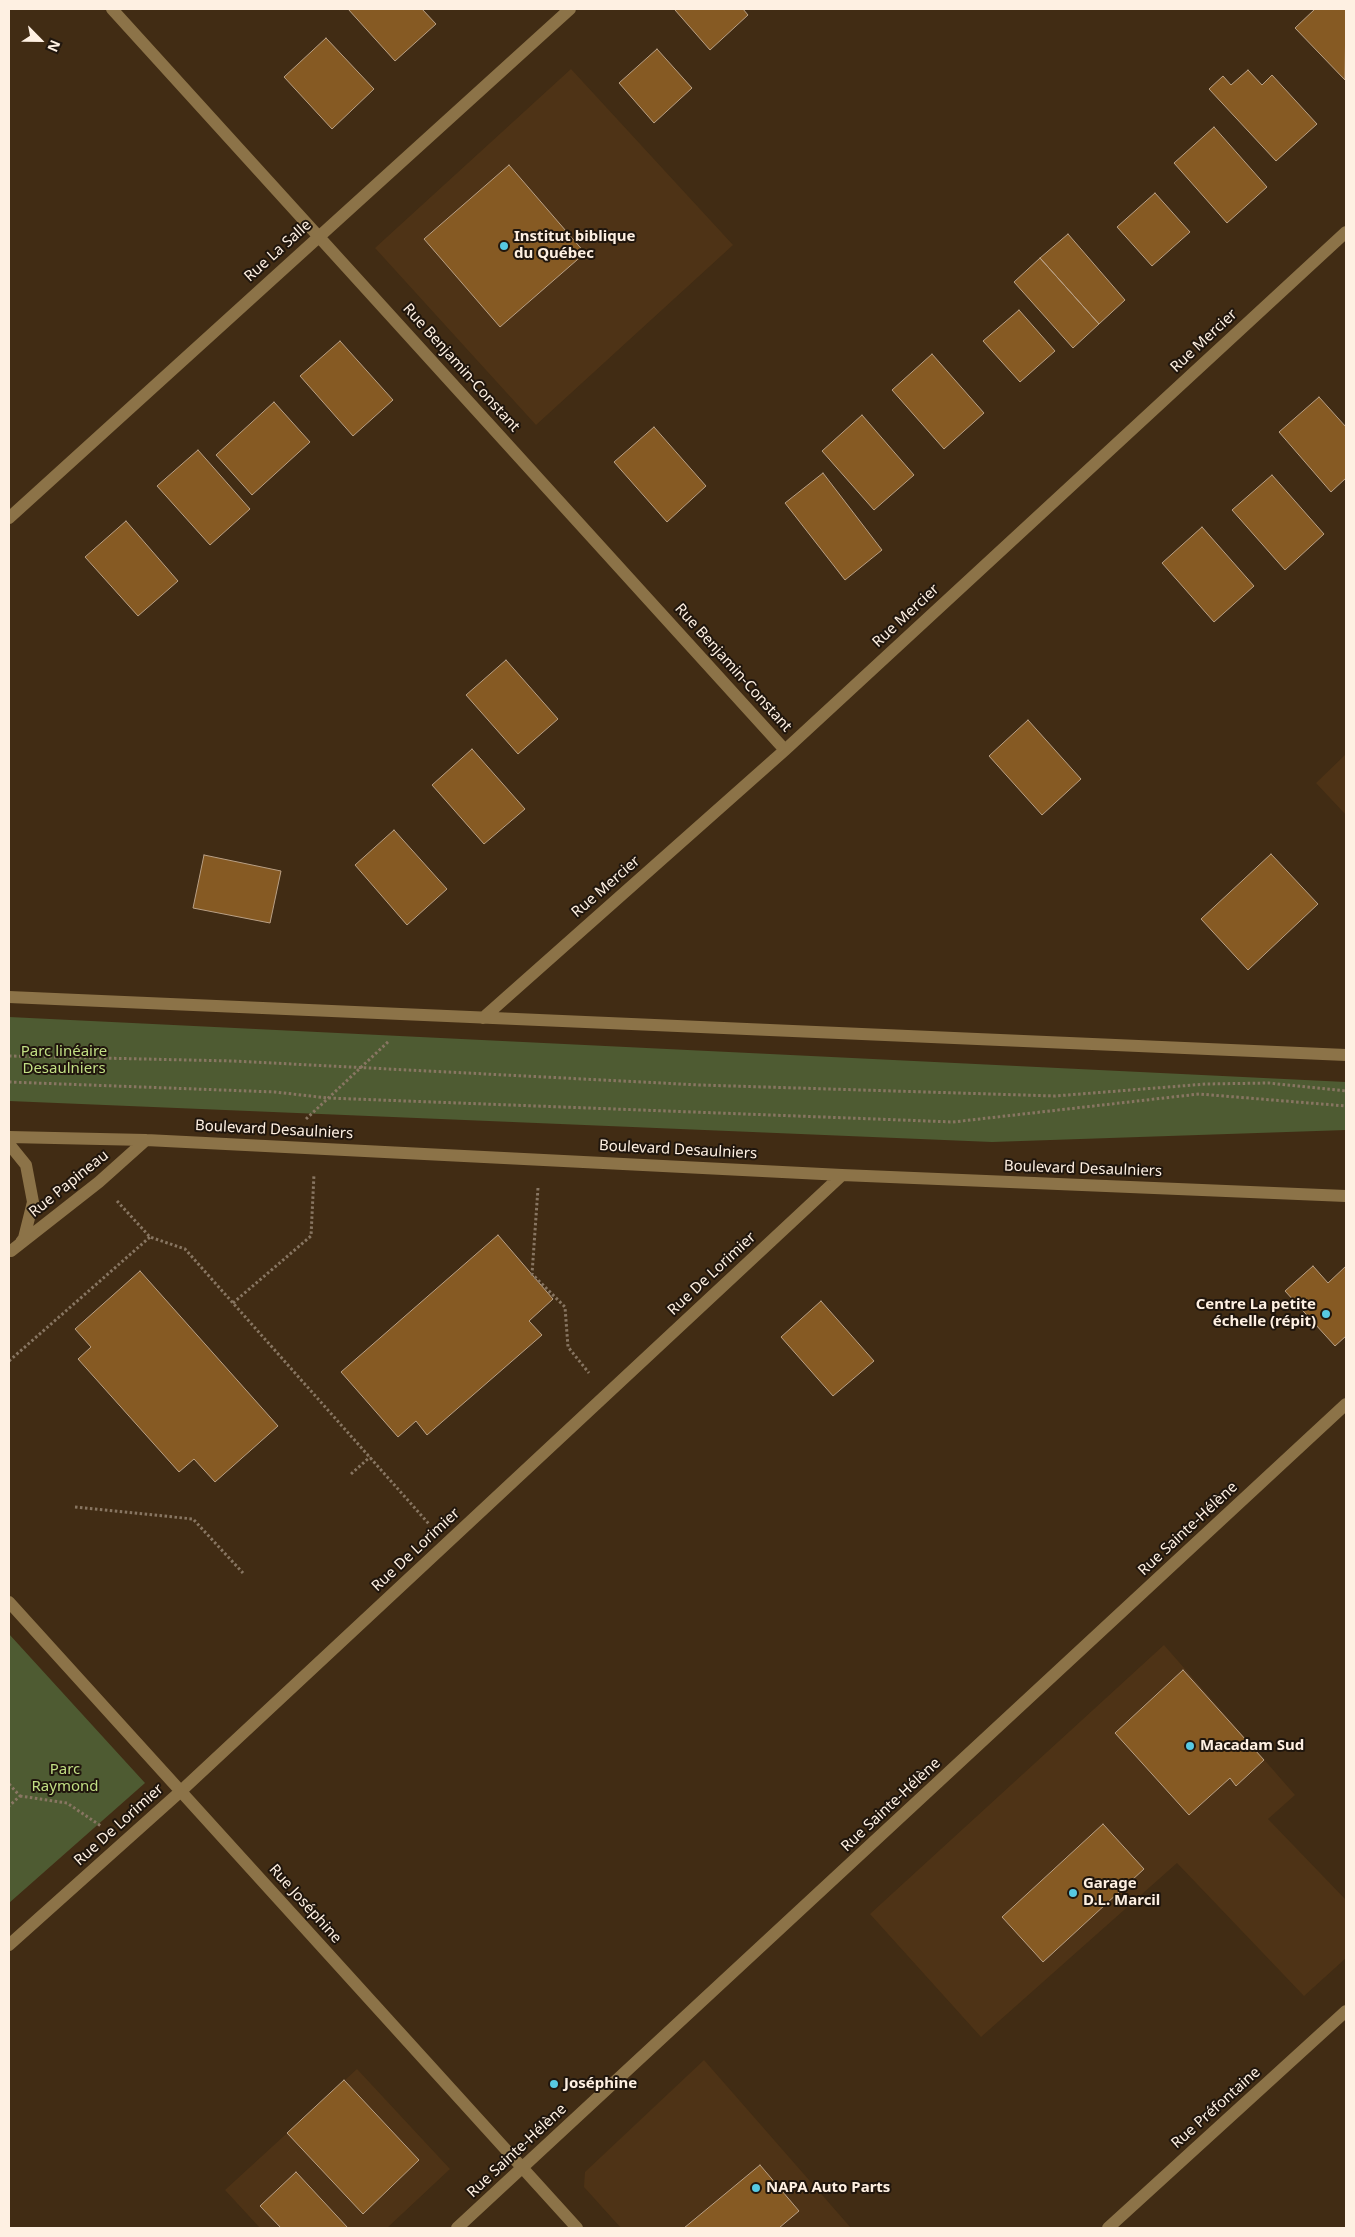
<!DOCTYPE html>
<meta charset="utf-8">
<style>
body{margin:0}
#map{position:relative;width:1355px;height:2237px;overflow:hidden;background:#412c14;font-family:"Noto Sans",sans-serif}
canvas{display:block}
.frame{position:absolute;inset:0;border:10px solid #fef0e2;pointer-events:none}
.north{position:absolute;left:15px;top:15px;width:50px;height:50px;-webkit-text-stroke:4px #20160d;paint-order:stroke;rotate:113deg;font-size:14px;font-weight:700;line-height:20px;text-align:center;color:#fef0e2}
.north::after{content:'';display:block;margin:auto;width:18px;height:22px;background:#fef0e2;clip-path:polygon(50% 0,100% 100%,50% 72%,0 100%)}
</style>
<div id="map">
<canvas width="1355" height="2237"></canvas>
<div class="frame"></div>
<div class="north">N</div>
</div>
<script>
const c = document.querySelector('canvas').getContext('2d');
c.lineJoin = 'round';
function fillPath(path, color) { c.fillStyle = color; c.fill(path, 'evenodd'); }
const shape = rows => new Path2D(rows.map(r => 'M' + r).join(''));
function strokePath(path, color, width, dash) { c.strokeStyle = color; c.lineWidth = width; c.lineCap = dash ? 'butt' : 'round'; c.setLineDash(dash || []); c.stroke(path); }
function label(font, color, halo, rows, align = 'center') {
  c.font = font + ' "Noto Sans",sans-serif'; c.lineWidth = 4; c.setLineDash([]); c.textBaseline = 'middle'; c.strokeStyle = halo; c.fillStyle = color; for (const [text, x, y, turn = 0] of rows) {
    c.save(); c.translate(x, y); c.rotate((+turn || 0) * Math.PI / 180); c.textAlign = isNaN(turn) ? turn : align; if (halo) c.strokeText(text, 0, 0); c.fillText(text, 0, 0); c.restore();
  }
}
fillPath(shape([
 [571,69,733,245,536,425,375,248],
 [1346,754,1346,815,1316,783],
 [1164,1645,1295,1795,1268,1819,1346,1900,1346,1958,1304,1996,1177,1863,981,2037,870,1914],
 [704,2060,851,2228,621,2228,584,2187,585,2172],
 [357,2069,450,2169,387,2228,260,2228,225,2190]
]), '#4e3316');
fillPath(shape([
 [9,1017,1346,1082,1346,1130,992,1142,9,1101],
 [9,1634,145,1783,9,1903]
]), '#4e5b32');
const building = shape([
 [348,9,422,9,436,24,395,61,348,9],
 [677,9,743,9,748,15,710,50,675,10,677,9],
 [1315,9,1346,9,1345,80,1295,28,1315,9],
 [326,38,374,89,332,129,284,77,326,38],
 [657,49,692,88,654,123,619,83,657,49],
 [1248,70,1262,85,1272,75,1317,124,1276,161,1209,89,1223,76,1231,85,1248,70],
 [1214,127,1267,187,1227,223,1174,163,1214,127],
 [509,165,585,253,500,327,424,239,509,165],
 [1155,193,1190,232,1152,266,1117,227,1155,193],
 [1068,234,1125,300,1099,324,1040,258,1068,234],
 [1040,258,1099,324,1073,348,1014,282,1040,258],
 [1019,310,1055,351,1020,382,983,341,1019,310],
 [340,341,393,400,353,436,300,376,340,341],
 [932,354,984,413,944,449,892,390,932,354],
 [1319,397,1346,427,1346,478,1331,492,1279,432,1319,397],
 [274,402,310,442,252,495,216,455,274,402],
 [862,415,914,475,874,510,822,451,862,415],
 [654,427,706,486,667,522,614,462,654,427],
 [198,450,250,509,210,545,157,486,198,450],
 [823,473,882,550,845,580,785,503,823,473],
 [1272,475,1324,534,1285,570,1232,510,1272,475],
 [126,521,178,581,138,616,85,557,126,521],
 [1202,527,1254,586,1214,622,1162,563,1202,527],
 [506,660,558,719,518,754,466,695,506,660],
 [1028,720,1081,779,1042,815,989,756,1028,720],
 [472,749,525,809,484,844,432,785,472,749],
 [394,830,447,889,407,925,355,865,394,830],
 [1271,854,1318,904,1248,970,1201,919,1271,854],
 [204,855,281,871,270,923,193,908,204,855],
 [498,1235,553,1299,529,1321,542,1335,427,1435,416,1421,398,1437,341,1372,498,1235],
 [1313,1266,1328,1283,1346,1266,1346,1336,1335,1346,1285,1291,1313,1266],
 [140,1271,278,1426,215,1482,194,1459,179,1472,78,1359,91,1347,75,1329,140,1271],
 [821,1301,874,1361,833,1396,781,1337,821,1301],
 [1183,1670,1264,1760,1236,1786,1230,1778,1189,1815,1115,1733,1183,1670],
 [1103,1824,1144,1869,1043,1962,1002,1917,1103,1824],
 [344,2080,419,2160,363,2214,287,2133,344,2080],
 [760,2165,799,2211,779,2228,684,2228,760,2165],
 [296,2172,348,2228,281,2228,260,2206,296,2172]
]);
fillPath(building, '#865a23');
strokePath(building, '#b9a085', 1);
strokePath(shape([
 [9,1056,233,1061,700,1085,1055,1096,1206,1084,1269,1083,1346,1091],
 [9,1082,275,1092,328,1098,953,1122,1199,1094,1346,1106],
 [306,1119,389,1041],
 [538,1188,532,1274,565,1307,568,1347,589,1373],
 [117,1201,150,1237,185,1249,429,1524],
 [233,1303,311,1236,314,1174],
 [9,1361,150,1237],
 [351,1474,370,1457],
 [75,1507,193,1519,243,1573],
 [9,1784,20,1796,9,1806],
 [20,1796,67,1803,101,1826]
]), '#887662', 3, [2.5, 2.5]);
strokePath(shape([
 [112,9,785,750],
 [9,518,570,9],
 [9,997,1346,1055],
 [483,1018,785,750,1346,232],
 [9,1137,146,1140,842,1175,1346,1196],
 [9,1144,26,1165,33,1202,24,1238,21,1242],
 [11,1251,99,1182,146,1140],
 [9,1602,577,2228],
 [9,1945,181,1791,842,1175],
 [457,2228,1346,1404],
 [1108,2228,1346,2011]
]), '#8c7348', 12);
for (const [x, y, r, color] of [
 [504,246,5,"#57c9e2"],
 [1326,1314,5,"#57c9e2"],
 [1190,1746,5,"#57c9e2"],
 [1073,1893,5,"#57c9e2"],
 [554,2084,5,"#57c9e2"],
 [756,2188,5,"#57c9e2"]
]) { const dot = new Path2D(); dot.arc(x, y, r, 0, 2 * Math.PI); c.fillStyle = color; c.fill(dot); strokePath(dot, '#20160d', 2); }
label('bold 15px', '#fef0e2', '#20160d', [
 ["Institut biblique",514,237],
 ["du Québec",514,254],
 ["Centre La petite",1316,1305,"right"],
 ["échelle (répit)",1316,1322,"right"],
 ["Macadam Sud",1200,1746],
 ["Garage",1083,1884],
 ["D.L. Marcil",1083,1901],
 ["Joséphine",564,2084],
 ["NAPA Auto Parts",766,2188]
], 'left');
label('15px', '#fef0e2', '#20160d', [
 ["Rue La Salle",278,251,-42],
 ["Rue Mercier",1204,341,-43],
 ["Rue Benjamin-Constant",461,368,48],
 ["Rue Mercier",906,616,-43],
 ["Rue Benjamin-Constant",733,668,48],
 ["Rue Mercier",606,887,-41],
 ["Boulevard Desaulniers",274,1130,3],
 ["Boulevard Desaulniers",678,1150,3],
 ["Boulevard Desaulniers",1083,1169,2],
 ["Rue Papineau",69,1184,-39],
 ["Rue De Lorimier",712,1274,-43],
 ["Rue Sainte-Hélène",1188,1529,-43],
 ["Rue De Lorimier",416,1550,-43],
 ["Rue Sainte-Hélène",891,1805,-43],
 ["Rue De Lorimier",119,1825,-42],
 ["Rue Joséphine",305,1904,48],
 ["Rue Préfontaine",1216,2108,-42],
 ["Rue Sainte-Hélène",517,2151,-43]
]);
label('15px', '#c2df84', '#20160d', [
 ["Parc linéaire",64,1052],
 ["Desaulniers",64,1069],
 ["Parc",65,1770],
 ["Raymond",65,1787]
]);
</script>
